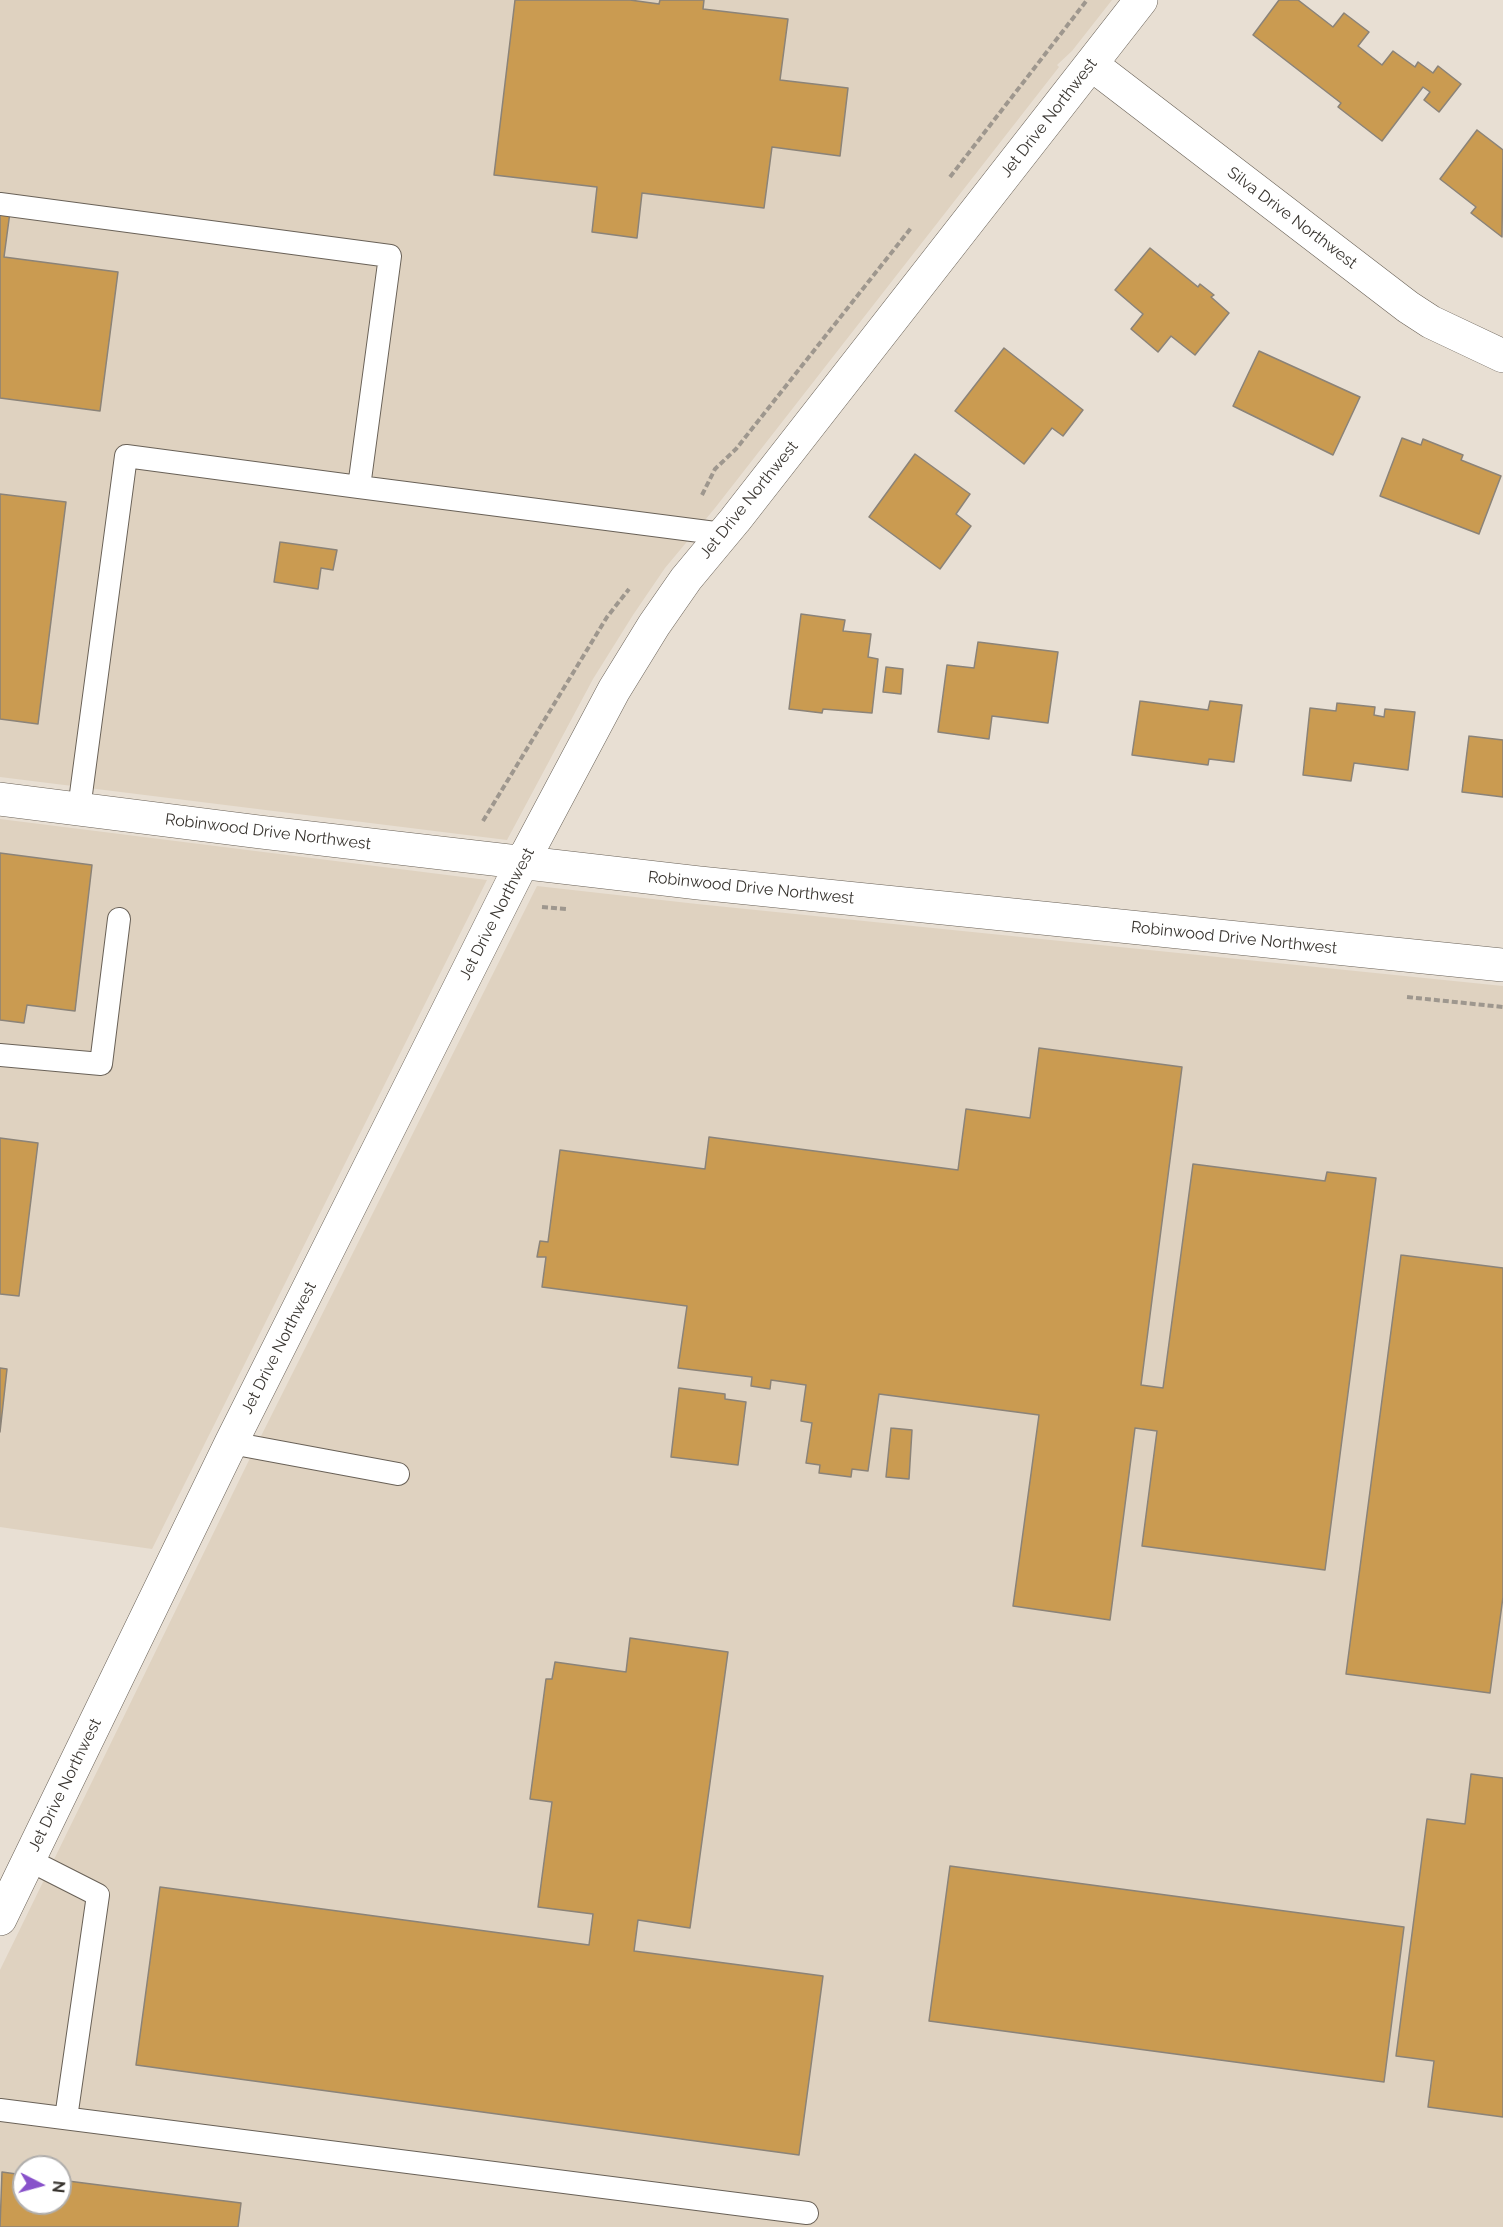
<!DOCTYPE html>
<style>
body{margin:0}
#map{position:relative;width:1503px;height:2227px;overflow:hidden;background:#e8dfd3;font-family:Raleway,sans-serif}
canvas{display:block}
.north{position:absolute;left:12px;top:2155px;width:60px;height:60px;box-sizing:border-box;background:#fff;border:2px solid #b0aeac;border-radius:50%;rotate:96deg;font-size:16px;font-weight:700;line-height:24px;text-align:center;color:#393530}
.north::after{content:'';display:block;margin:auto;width:21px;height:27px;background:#8852ca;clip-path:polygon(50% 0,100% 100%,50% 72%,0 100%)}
</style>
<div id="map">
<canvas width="1503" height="2227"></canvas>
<div class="north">N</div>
</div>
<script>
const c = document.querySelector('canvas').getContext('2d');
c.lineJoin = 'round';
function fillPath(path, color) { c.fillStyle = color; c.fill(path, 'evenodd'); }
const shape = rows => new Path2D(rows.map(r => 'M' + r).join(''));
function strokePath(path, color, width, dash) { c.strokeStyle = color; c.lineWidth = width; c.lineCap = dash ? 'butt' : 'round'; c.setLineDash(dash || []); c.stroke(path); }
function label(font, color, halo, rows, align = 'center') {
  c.font = font + ' Raleway,sans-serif'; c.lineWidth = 4.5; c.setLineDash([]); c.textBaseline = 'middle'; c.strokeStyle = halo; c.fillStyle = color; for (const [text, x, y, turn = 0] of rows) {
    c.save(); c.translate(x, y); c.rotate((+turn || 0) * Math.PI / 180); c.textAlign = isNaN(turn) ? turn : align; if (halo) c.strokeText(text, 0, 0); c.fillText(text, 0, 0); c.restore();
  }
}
fillPath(shape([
 [0,0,1112,0,1072,51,1057,65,1059,67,715,508,665,568,633,615,593,679,507,840,0,777],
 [0,819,487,880,152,1549,0,1527],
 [537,886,697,904,1503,986,1503,2227,0,2227,0,1970,253,1452],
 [24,2167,60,2167,60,2203,24,2203]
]), '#dfd2c0');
const building = shape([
 [515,0,630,0,659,4,660,0,704,0,703,9,788,19,780,80,848,88,840,156,772,147,764,208,642,193,637,238,592,232,597,187,494,175,515,0],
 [1279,0,1298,0,1333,27,1344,13,1369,32,1358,46,1382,65,1393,51,1415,67,1418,62,1433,73,1438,66,1461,84,1439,112,1424,100,1430,92,1423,87,1382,141,1338,107,1341,103,1253,35,1279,0],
 [1477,130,1503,150,1502,237,1471,213,1476,207,1440,179,1477,130],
 [0,211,10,212,4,257,118,272,100,411,0,398,0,211],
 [1150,248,1198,287,1200,284,1214,295,1211,297,1229,313,1195,355,1171,336,1158,352,1131,329,1143,314,1115,290,1150,248],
 [1004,348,1083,410,1063,436,1052,428,1024,464,955,411,1004,348],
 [1259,351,1360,397,1333,455,1233,406,1259,351],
 [1402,438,1421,445,1423,439,1463,455,1461,460,1501,476,1479,534,1380,496,1402,438],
 [915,454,970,494,956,514,971,526,940,569,869,517,915,454],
 [0,494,66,502,38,724,0,719,0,494],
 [280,542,337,550,333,570,321,568,318,589,274,582,280,542],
 [801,614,845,620,843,631,871,634,868,657,878,659,872,713,823,709,822,713,789,709,801,614],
 [978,642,1058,652,1048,723,992,716,989,739,938,732,947,665,974,668,978,642],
 [886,667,903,669,901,694,883,692,886,667],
 [1140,701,1208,710,1210,701,1242,705,1234,762,1209,759,1208,765,1132,755,1140,701],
 [1337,703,1375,707,1374,715,1384,717,1385,709,1415,712,1408,770,1354,763,1351,781,1303,775,1310,708,1336,711,1337,703],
 [1469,736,1503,740,1503,797,1462,792,1469,736],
 [0,853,92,865,75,1011,27,1005,24,1023,0,1020,0,853],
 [1039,1048,1182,1067,1141,1385,1163,1388,1193,1164,1325,1181,1327,1172,1376,1178,1325,1570,1142,1546,1157,1431,1135,1428,1110,1620,1013,1606,1039,1415,879,1394,868,1471,852,1469,851,1477,819,1473,820,1465,806,1463,812,1423,801,1421,806,1385,771,1380,770,1389,751,1386,752,1377,678,1368,687,1306,542,1287,546,1257,537,1257,540,1241,548,1242,560,1150,705,1169,709,1137,958,1170,966,1109,1030,1118,1039,1048],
 [0,1138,38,1143,19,1296,0,1294,0,1138],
 [1401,1255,1503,1268,1503,1597,1490,1693,1346,1674,1401,1255],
 [0,1368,7,1369,0,1432,0,1368],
 [679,1388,725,1394,725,1399,746,1402,738,1465,671,1457,679,1388],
 [891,1428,912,1430,909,1479,886,1477,891,1428],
 [630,1638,728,1652,690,1928,638,1920,634,1951,823,1976,799,2155,136,2065,160,1887,589,1945,593,1914,538,1907,552,1802,530,1799,546,1679,552,1679,555,1662,626,1672,630,1638],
 [1471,1774,1503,1778,1503,2117,1428,2107,1434,2061,1396,2056,1427,1819,1465,1824,1471,1774],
 [950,1866,1404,1927,1384,2082,929,2021,950,1866],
 [2,2172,24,2175,24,2203,60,2203,60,2180,241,2203,238,2227,0,2227,2,2172]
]);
fillPath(building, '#ca9b51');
strokePath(building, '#8b8378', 1.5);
const lane = shape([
 [0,204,390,256,359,487,126,456,79,809],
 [359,487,723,534],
 [0,1055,101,1064,119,919],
 [231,1443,398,1474],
 [29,1860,98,1895,66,2118],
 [0,2110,807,2213]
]);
const street = shape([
 [1091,64,1408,307,1431,322,1503,356],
 [0,799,260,832,699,883,1503,965],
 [0,1919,231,1443,522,863,614,690,654,625,686,579,735,520,1141,0]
]);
strokePath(lane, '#696157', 24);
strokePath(street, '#696157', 34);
strokePath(shape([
 [950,177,1087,0],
 [702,495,715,469,736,449,911,228],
 [483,821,607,617,629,589],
 [542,907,567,909],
 [1407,997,1503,1007]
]), '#9e978e', 4, [6, 3]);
strokePath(lane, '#fff', 22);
strokePath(street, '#fff', 33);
label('16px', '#393530', '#fff', [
 ["Jet Drive Northwest",1049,118,-52],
 ["Silva Drive Northwest",1292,218,37],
 ["Jet Drive Northwest",749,500,-51],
 ["Robinwood Drive Northwest",268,832,7],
 ["Robinwood Drive Northwest",751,888,6],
 ["Jet Drive Northwest",497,914,-63],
 ["Robinwood Drive Northwest",1234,938,6],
 ["Jet Drive Northwest",279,1348,-63],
 ["Jet Drive Northwest",65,1785,-64]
]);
</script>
